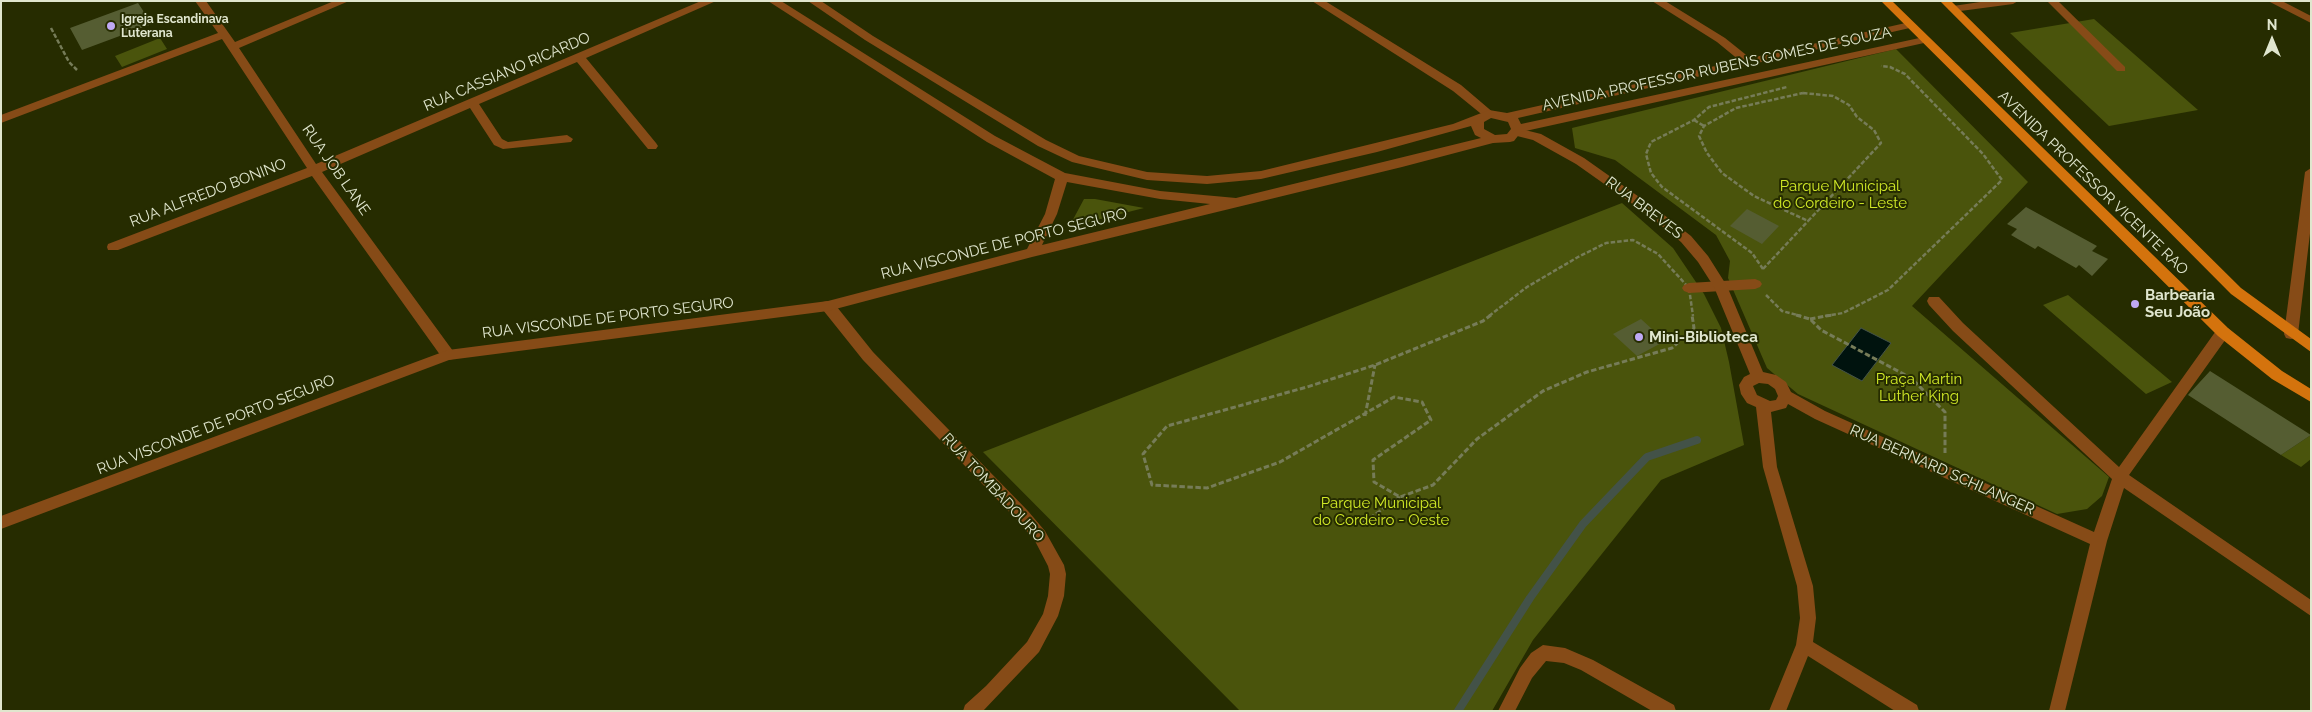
<!DOCTYPE html>
<meta charset="utf-8">
<style>
body{margin:0}
#map{position:relative;width:2312px;height:712px;overflow:hidden;background:#262c00;font-family:Raleway,sans-serif}
canvas{display:block}
.frame{position:absolute;inset:0;border:2px solid #e0e6ce;pointer-events:none}
.north{position:absolute;left:2247px;top:15px;width:50px;height:50px;-webkit-text-stroke:4px #262c00;paint-order:stroke;rotate:0deg;font-size:14px;font-weight:700;line-height:20px;text-align:center;color:#e0e6ce}
.north::after{content:'';display:block;margin:auto;width:18px;height:22px;background:#e0e6ce;clip-path:polygon(50% 0,100% 100%,50% 72%,0 100%)}
</style>
<div id="map">
<canvas width="2312" height="712"></canvas>
<div class="frame"></div>
<div class="north">N</div>
</div>
<script>
const c = document.querySelector('canvas').getContext('2d');
c.lineJoin = 'round';
function fillPath(path, color) { c.fillStyle = color; c.fill(path, 'evenodd'); }
const shape = rows => new Path2D(rows.map(r => 'M' + r).join(''));
function strokePath(path, color, width, dash) { c.strokeStyle = color; c.lineWidth = width; c.lineCap = dash ? 'butt' : 'round'; c.setLineDash(dash || []); c.stroke(path); }
function label(font, color, halo, rows, align = 'center') {
  c.font = font + ' Raleway,sans-serif'; c.lineWidth = 4; c.setLineDash([]); c.textBaseline = 'middle'; c.strokeStyle = halo; c.fillStyle = color; for (const [text, x, y, turn = 0] of rows) {
    c.save(); c.translate(x, y); c.rotate((+turn || 0) * Math.PI / 180); c.textAlign = isNaN(turn) ? turn : align; if (halo) c.strokeText(text, 0, 0); c.fillText(text, 0, 0); c.restore();
  }
}
fillPath(shape([
 [2094,19,2198,110,2109,126,2010,33],
 [160,38,167,49,122,67,115,56],
 [1896,49,2028,182,1912,306,2109,477,2102,496,2087,509,2057,514,1798,394,1767,368,1728,278,1730,261,1716,235,1615,160,1575,148,1572,128],
 [1084,199,1095,199,1144,208,1069,227],
 [1622,203,1673,248,1704,294,1721,328,1729,362,1744,445,1661,480,1533,640,1492,711,1240,711,983,452],
 [2068,295,2172,382,2146,394,2043,305],
 [2311,435,2311,459,2301,467,2281,455]
]), '#4a540c');
const water = shape([
 [1861,328,1891,343,1862,381,1832,365,1861,328]
]);
fillPath(water, '#00130e');
strokePath(water, '#435248', 1);
strokePath(shape([
 [1458,711,1530,598,1583,524,1647,457,1697,440]
]), '#435248', 8);
fillPath(shape([
 [138,3,152,24,82,50,70,28],
 [2026,207,2097,246,2092,251,2108,259,2092,276,2079,265,2076,268,2038,246,2035,249,2011,235,2017,229,2007,224],
 [1747,209,1779,226,1762,244,1730,226],
 [1641,319,1665,341,1637,356,1613,334],
 [2210,371,2311,435,2281,455,2188,395]
]), '#555d32');
strokePath(shape([
 [51,28,69,62,77,70],
 [1803,93,1833,96,1849,105,1857,117,1874,130,1881,143,1808,221,1754,196,1722,173,1707,153,1699,136,1704,126,1736,108,1803,93],
 [1694,120,1704,126],
 [1763,269,1752,253,1662,187,1651,173,1646,154,1651,142,1694,120,1709,107,1787,87],
 [1763,269,1808,221],
 [1766,295,1782,311,1801,316],
 [1489,316,1527,287,1578,257,1606,243,1633,240,1658,254,1689,288,1693,316],
 [1825,316,1843,313,1888,290,2002,180,1983,154,1905,74,1890,67,1881,66]
]), '#767c58', 2.5, [4.5, 2]);
strokePath(shape([
 [1491,315,1483,321,1375,365,1307,387,1167,426,1143,454,1152,485,1207,488,1280,462,1394,397,1422,402,1431,420,1373,460,1374,482,1400,497,1433,485,1477,439,1543,391,1587,372,1672,348,1694,328,1692,315],
 [1796,315,1810,319,1821,330,1911,378,1945,412,1945,453],
 [1810,319,1832,315],
 [1365,416,1375,365],
 [1363,523,1400,497]
]), '#767c58', 3, [5.5, 2.5]);
fillPath(shape([
 [2047,1,2058,1,2125,67,2125,71,2117,71,2047,1]
]), '#864b17');
fillPath(shape([
 [1755,279,1760,281,1762,284,1760,287,1755,289,1689,293,1684,291,1682,288,1684,285,1689,283,1755,279]
]), '#864b17');
fillPath(shape([
 [195,1,206,1,235,42,334,1,349,1,239,48,316,164,701,1,716,1,586,58,656,143,658,146,656,149,648,149,577,62,479,104,502,139,508,142,567,135,573,139,571,142,503,149,494,145,470,108,322,172,453,351,455,355,453,359,448,360,443,359,312,176,118,250,108,250,107,247,108,244,307,168,222,39,1,123,1,115,218,33,195,1],
 [1312,1,1325,1,1461,85,1495,114,1489,118,1485,117,1453,91,1312,1],
 [1652,1,1665,1,1725,38,1755,62,1749,66,1745,65,1717,42,1652,1],
 [1987,1,2018,1,2013,4,1953,12,1948,9,1953,6,1987,1],
 [2268,1,2282,1,2311,16,2311,23,2268,1],
 [1517,128,1541,134,1584,158,1659,211,1691,236,1708,256,1727,286,1763,372,1776,375,1786,382,1791,392,1825,411,2094,532,2112,479,1953,331,1929,305,1927,301,1929,297,1939,297,1963,323,2119,467,2218,328,2228,328,2230,332,2228,336,2129,475,2311,600,2311,616,2124,488,2107,541,2065,711,2049,711,2090,544,1815,419,1788,404,1786,408,1771,412,1777,467,1813,586,1816,618,1813,642,1917,705,1919,711,1895,711,1808,656,1786,711,1769,711,1796,645,1800,618,1797,586,1763,467,1756,407,1747,403,1741,394,1739,385,1744,377,1750,374,1714,287,1698,262,1681,242,1651,217,1576,164,1533,140,1513,135,1511,132,1513,129,1517,128],
 [1759,383,1768,384,1775,389,1778,396,1776,400,1770,401,1757,395,1753,386,1759,383],
 [2311,168,2311,225,2298,334,2296,338,2291,339,2286,338,2284,334,2305,172,2311,168],
 [828,301,833,302,873,352,1028,511,1045,531,1064,565,1066,574,1064,596,1058,616,1039,652,983,711,963,711,965,705,986,686,1027,642,1043,614,1048,596,1050,574,1048,566,1035,541,1018,521,863,360,823,310,821,306,823,302,828,301],
 [1543,645,1565,648,1593,660,1674,705,1676,711,1652,711,1581,670,1564,663,1546,661,1532,678,1515,711,1498,711,1520,668,1531,653,1543,645]
]), '#864b17');
fillPath(shape([
 [768,1,781,1,995,136,1065,173,1160,191,1236,198,1481,138,1475,135,1471,126,1377,152,1261,179,1207,184,1147,180,1072,162,1038,146,865,40,808,1,821,1,873,36,1046,140,1079,156,1147,172,1207,176,1261,171,1453,124,1489,110,1507,113,1910,22,1915,25,1914,27,1518,118,1521,124,1924,37,1930,40,1924,43,1521,132,1514,141,1510,142,1493,143,1402,167,1032,257,828,311,449,360,1,529,1,516,448,350,828,301,1027,249,1045,214,1055,179,987,142,768,1],
 [1491,118,1508,122,1511,129,1507,134,1495,135,1484,129,1484,122,1491,118],
 [1067,182,1160,199,1210,204,1042,245,1057,214,1067,182]
]), '#864b17');
fillPath(shape([
 [1881,1,1892,1,2228,328,2282,371,2311,389,2311,402,2272,379,2218,336,1881,1],
 [1940,1,1951,1,2241,288,2311,339,2311,352,2231,294,1940,1]
]), '#d4730d');
for (const [x, y, r, color] of [
 [111,26,5,"#bfa9f4"],
 [2135,304,5,"#bfa9f4"],
 [1639,337,5,"#bfa9f4"]
]) { const dot = new Path2D(); dot.arc(x, y, r, 0, 2 * Math.PI); c.fillStyle = color; c.fill(dot); strokePath(dot, '#262c00', 2); }
label('bold 12px', '#e0e6ce', '#262c00', [
 ["Igreja Escandinava",121,19],
 ["Luterana",121,33]
], 'left');
label('15px', '#e0e6ce', '#262c00', [
 ["AVENIDA PROFESSOR RUBENS GOMES DE SOUZA",1717,69,-12],
 ["RUA CASSIANO RICARDO",507,72,-23],
 ["RUA JOB LANE",336,170,55],
 ["AVENIDA PROFESSOR VICENTE RAO",2093,183,44],
 ["RUA ALFREDO BONINO",208,193,-21],
 ["RUA BREVES",1644,208,37],
 ["RUA VISCONDE DE PORTO SEGURO",1004,244,-14],
 ["RUA VISCONDE DE PORTO SEGURO",608,318,-7],
 ["RUA VISCONDE DE PORTO SEGURO",216,425,-21],
 ["RUA BERNARD SCHLANGER",1942,470,24],
 ["RUA TOMBADOURO",993,488,47]
]);
label('15px', '#d1e927', '#262c00', [
 ["Parque Municipal",1840,186],
 ["do Cordeiro - Leste",1840,203],
 ["Praça Martin",1919,379],
 ["Luther King",1919,396],
 ["Parque Municipal",1381,503],
 ["do Cordeiro - Oeste",1381,520]
]);
label('bold 15px', '#e0e6ce', '#262c00', [
 ["Barbearia",2145,295],
 ["Seu João",2145,312],
 ["Mini-Biblioteca",1649,337]
], 'left');
</script>
